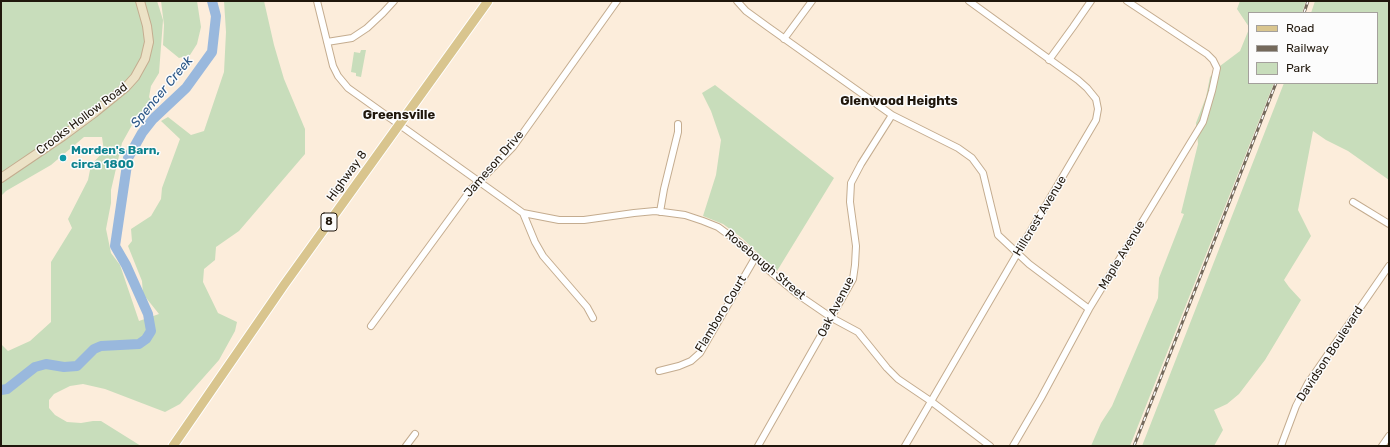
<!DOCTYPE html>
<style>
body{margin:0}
#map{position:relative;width:1390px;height:447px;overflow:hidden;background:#fceddb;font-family:Rubik,sans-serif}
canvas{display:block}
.frame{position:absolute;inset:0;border:2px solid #20170c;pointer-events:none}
.legend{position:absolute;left:1248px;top:12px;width:130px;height:72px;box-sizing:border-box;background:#fcfcfc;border:1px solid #a4a09c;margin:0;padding:5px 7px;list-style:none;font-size:12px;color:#20170c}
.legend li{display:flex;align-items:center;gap:8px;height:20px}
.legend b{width:20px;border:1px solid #a4a09c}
</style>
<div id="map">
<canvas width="1390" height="447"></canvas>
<div class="frame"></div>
<ul class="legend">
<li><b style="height:5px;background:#d9c58e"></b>Road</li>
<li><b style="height:5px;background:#74695b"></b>Railway</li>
<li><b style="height:11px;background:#c8ddbb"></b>Park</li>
</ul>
</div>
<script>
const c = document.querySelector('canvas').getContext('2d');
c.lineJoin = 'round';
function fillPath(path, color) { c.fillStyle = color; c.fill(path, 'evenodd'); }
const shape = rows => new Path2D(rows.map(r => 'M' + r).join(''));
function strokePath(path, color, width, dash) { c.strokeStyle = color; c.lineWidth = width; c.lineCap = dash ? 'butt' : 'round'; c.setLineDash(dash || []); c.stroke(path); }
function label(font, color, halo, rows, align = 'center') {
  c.font = font + ' Rubik,sans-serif'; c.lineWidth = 3; c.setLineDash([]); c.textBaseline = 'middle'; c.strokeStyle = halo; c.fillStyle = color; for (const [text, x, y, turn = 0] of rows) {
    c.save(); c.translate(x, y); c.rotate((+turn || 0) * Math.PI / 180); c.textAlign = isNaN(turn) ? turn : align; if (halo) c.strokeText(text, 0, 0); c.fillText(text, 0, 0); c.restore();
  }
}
fillPath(shape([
 [1,1,157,1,159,7,163,20,159,73,151,86,149,97,154,106,142,117,140,116,132,125,122,143,111,190,111,203,106,229,111,253,120,265,139,321,159,314,143,294,142,281,128,246,132,241,131,229,151,216,161,199,162,188,180,139,161,121,168,117,191,135,204,131,224,72,226,32,224,1,264,1,274,45,284,79,305,129,305,154,239,231,216,247,215,260,204,269,203,282,218,313,237,322,235,331,219,360,180,404,165,412,105,389,83,384,70,386,54,394,49,400,49,408,55,415,67,422,81,423,93,421,101,421,141,446,1,446,1,344,8,351,30,341,51,322,51,262,72,228,68,219,88,180,91,165,104,151,102,137,84,137,51,165,6,191,1,196],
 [161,1,197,1,201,27,197,44,190,55,179,58,163,45,164,25],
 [1240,1,1306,1,1302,13,1249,13,1249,27,1237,9],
 [1315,1,1389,1,1389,180,1348,151,1326,140,1313,131,1298,210,1311,236,1284,280,1289,287,1301,300,1265,360,1239,394,1227,404,1214,410,1223,430,1214,446,1142,446,1284,83,1377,83,1377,13,1311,13],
 [1249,29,1249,83,1274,83,1130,446,1091,446,1101,423,1112,406,1158,298,1159,278,1184,214,1181,213,1198,144,1196,123,1206,97,1210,77,1220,66,1240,51],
 [361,50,366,50,361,77,356,76,356,73,351,72,354,52,360,53],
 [715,85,834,178,777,271,742,238,723,224,703,216,716,175,721,140,711,111,702,93]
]), '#c8ddbb');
strokePath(shape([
 [1,390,7,389,35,367,46,364,64,367,77,366,94,349,101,346,139,344,146,339,151,331,148,314,126,265,115,246,128,158,142,133,153,119,186,88,212,52,216,16,212,1]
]), '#99b8dd', 10);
const street = shape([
 [317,1,333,66,338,76,348,88,523,213,559,220,584,220,634,213,655,211,685,215,703,221,718,227,741,244,773,274,797,294,832,318,858,332,887,368,898,379,932,402,990,446],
 [737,1,746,11,768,27,892,115,958,148,972,158,983,173,998,235,1029,264,1089,309],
 [784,39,812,1],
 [327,42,352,38,367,28,383,13,394,1],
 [1049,60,1073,27,1091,1],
 [1353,202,1389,224],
 [660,212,664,189,678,132,678,124],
 [523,213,535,242,543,256,587,307,593,318],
 [371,326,472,188,479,182,513,147,617,1],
 [659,371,679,366,691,361,700,353,755,258],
 [406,446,415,434],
 [758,446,853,279,855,265,856,246,850,202,851,183,861,164,892,115],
 [905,446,1017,254,1096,120,1098,109,1096,99,1087,88,1078,80,969,1],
 [1013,446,1041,398,1089,309,1203,122,1212,91,1217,68,1213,60,1207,54,1127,1],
 [1281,446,1296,406,1308,383,1389,266],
 [1382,446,1389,436]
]);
const secondary = shape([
 [1,178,63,136,94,113,126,87,135,77,145,59,149,42,147,26,140,1]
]);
const primary = shape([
 [173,446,284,285,488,1]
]);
strokePath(street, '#c4ac8f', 8);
strokePath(secondary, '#c4ac8f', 10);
strokePath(primary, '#fff', 11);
strokePath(street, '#fff', 6);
strokePath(secondary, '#ece2c6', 8);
strokePath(primary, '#d9c58e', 9);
const rail = shape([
 [1304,13,1308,1],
 [1134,446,1276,83]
]);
strokePath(rail, '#74695b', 3);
strokePath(rail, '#fcfcfc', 1.5, [4.5]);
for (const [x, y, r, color] of [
 [63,158,4,"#0f9aa8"]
]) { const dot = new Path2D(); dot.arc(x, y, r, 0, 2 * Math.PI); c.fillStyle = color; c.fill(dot); strokePath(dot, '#fcfcfc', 1.5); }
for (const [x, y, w] of [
 [329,222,16]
]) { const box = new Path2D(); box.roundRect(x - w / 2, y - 9, w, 18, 3); c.fillStyle = '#fcfcfc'; c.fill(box); strokePath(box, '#20170c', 1); }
label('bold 11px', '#20170c', null, [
 ["8",329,222]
]);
label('12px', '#20170c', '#fcfcfc', [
 ["Crooks Hollow Road",82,119,-37],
 ["Jameson Drive",494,164,-49],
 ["Highway 8",347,176,-54],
 ["Hillcrest Avenue",1040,216,-59],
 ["Maple Avenue",1122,255,-59],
 ["Rosebough Street",765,265,40],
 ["Oak Avenue",836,307,-63],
 ["Flamboro Court",721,314,-59],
 ["Davidson Boulevard",1330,354,-57]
]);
label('bold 12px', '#0d838f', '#fcfcfc', [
 ["Morden's Barn,",71,151],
 ["circa 1800",71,165]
], 'left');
label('italic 13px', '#2c5787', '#fcfcfc', [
 ["Spencer Creek",162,92,-50]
]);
label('bold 13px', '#20170c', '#fcfcfc', [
 ["Glenwood Heights",899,101],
 ["Greensville",399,115]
]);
</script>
